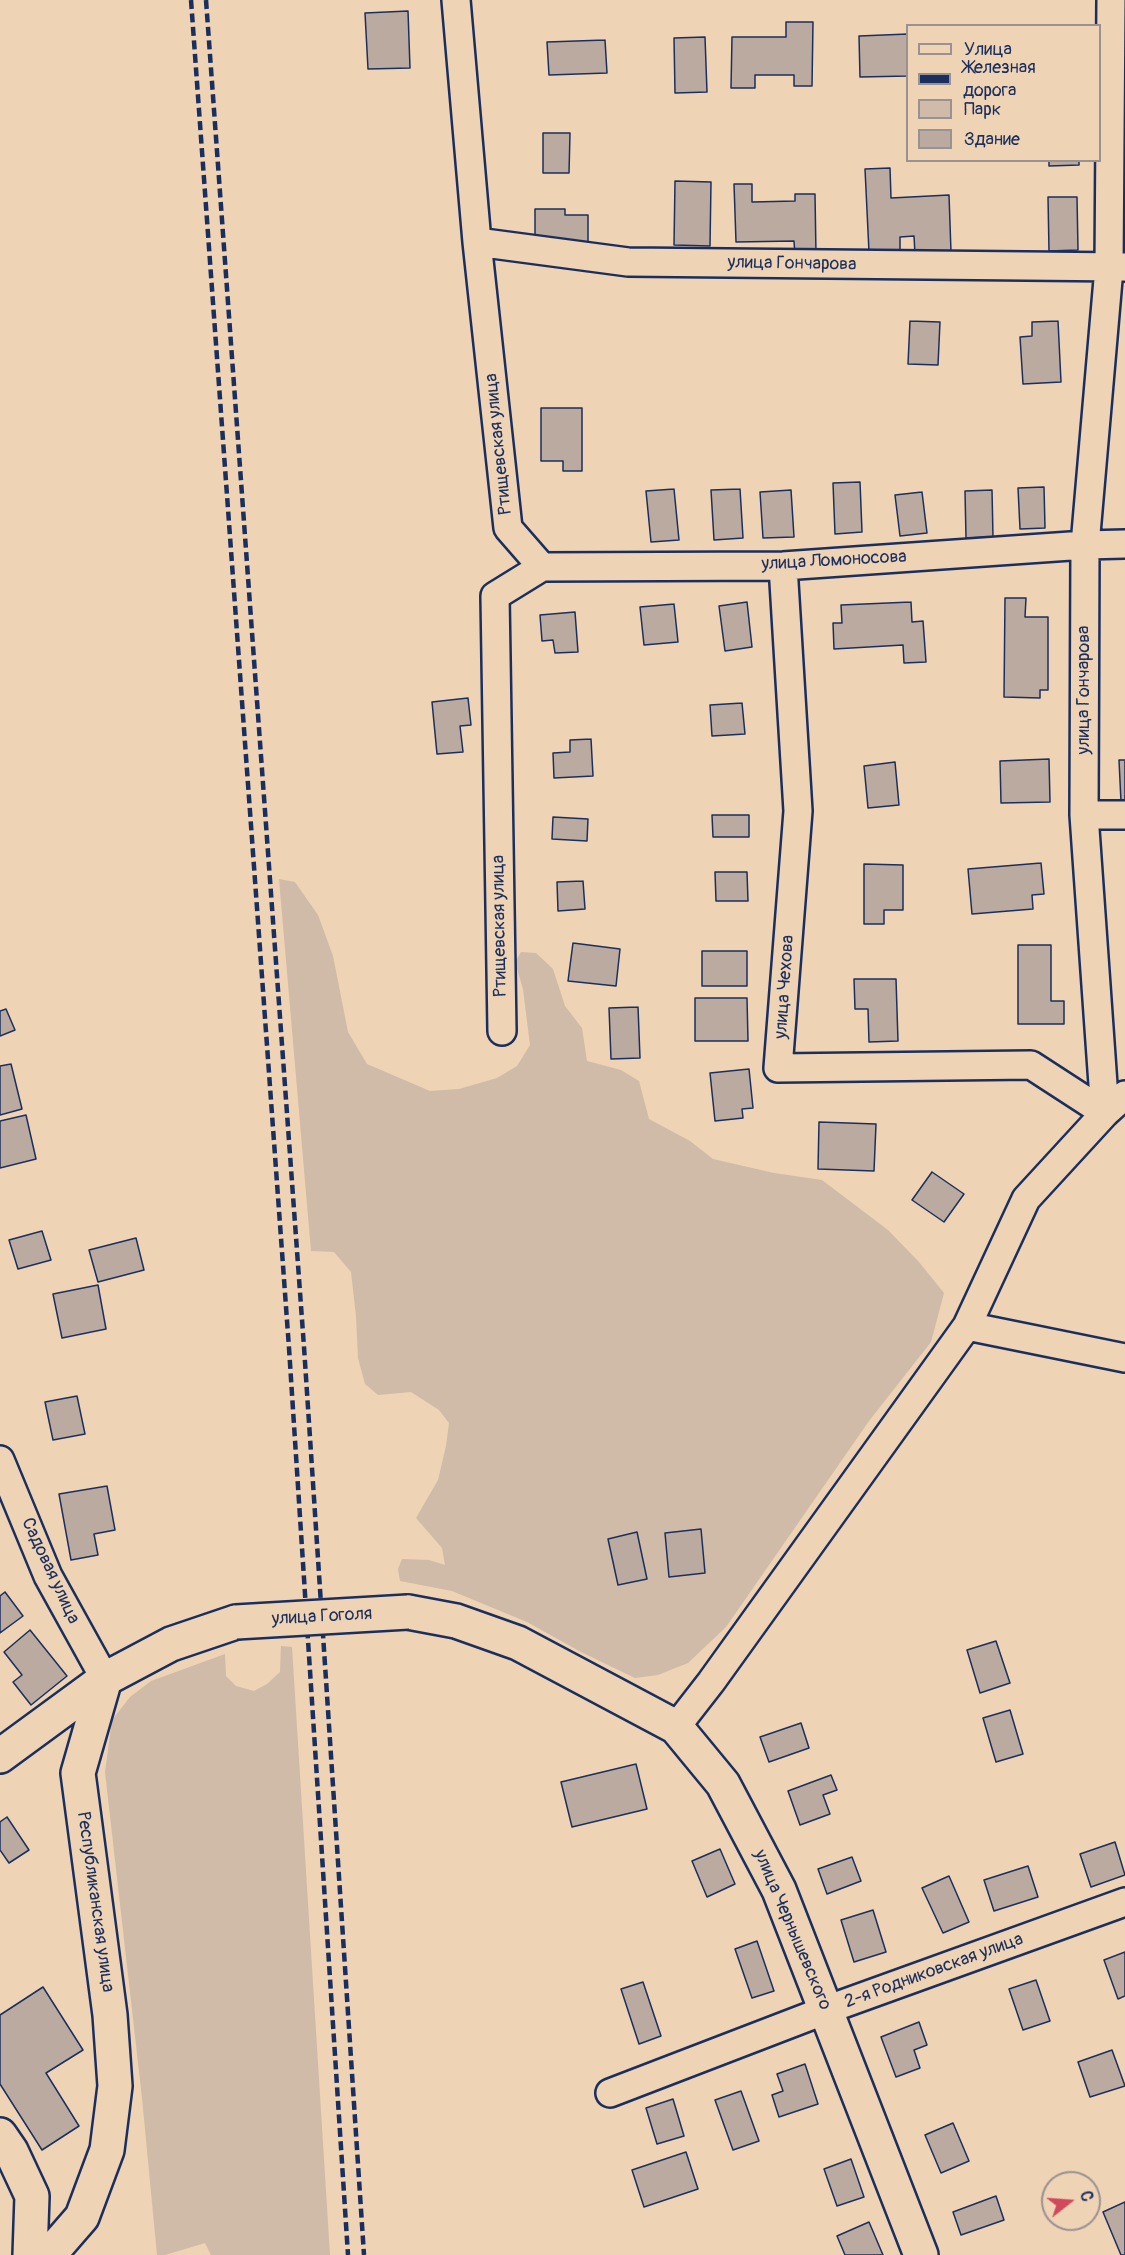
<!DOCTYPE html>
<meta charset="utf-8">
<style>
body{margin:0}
#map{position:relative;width:1125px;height:2255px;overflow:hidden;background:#eed3b5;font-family:Pangolin,sans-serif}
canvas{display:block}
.legend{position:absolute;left:906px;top:24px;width:195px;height:138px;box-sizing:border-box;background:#eed3b5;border:2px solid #9a9192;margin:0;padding:8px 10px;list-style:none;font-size:18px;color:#1b2f5e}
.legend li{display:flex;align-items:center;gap:12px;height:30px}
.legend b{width:30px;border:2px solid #9a9192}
.north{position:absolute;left:1041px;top:2171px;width:60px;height:60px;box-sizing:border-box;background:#eed3b5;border:2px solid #9a9192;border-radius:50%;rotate:73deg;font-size:16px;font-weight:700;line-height:24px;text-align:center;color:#1b2f5e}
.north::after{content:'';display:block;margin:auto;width:21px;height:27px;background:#d1495b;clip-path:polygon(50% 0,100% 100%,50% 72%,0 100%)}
</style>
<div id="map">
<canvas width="1125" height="2255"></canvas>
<ul class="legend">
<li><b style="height:8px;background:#eed3b5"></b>Улица</li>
<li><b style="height:8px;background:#1b2f5e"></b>Железная дорога</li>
<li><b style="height:16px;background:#cfbba8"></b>Парк</li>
<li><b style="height:16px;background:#baaaa0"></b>Здание</li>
</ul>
<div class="north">С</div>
</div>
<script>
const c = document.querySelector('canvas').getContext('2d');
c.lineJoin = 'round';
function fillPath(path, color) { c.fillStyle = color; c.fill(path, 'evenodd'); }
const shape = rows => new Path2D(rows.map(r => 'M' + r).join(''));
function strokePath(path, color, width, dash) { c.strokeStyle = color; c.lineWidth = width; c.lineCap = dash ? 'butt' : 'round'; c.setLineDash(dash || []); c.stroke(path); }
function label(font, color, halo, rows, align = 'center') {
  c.font = font + ' Pangolin,sans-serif'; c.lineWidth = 5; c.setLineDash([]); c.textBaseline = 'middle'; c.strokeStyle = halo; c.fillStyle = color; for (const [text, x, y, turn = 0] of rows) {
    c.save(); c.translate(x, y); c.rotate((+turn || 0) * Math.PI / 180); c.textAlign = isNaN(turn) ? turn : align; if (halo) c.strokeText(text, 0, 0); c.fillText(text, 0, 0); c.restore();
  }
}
fillPath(shape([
 [279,879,295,882,318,915,333,956,348,1032,367,1064,430,1091,459,1089,497,1078,517,1066,530,1045,523,989,515,962,521,952,536,953,553,969,565,1006,582,1028,587,1061,621,1070,639,1081,649,1119,690,1141,713,1159,774,1173,822,1180,888,1230,919,1262,944,1293,931,1342,869,1421,726,1627,688,1663,658,1675,635,1678,581,1652,527,1622,452,1591,400,1581,398,1569,402,1559,429,1560,445,1565,442,1548,416,1518,438,1480,446,1446,449,1423,439,1410,411,1392,378,1395,365,1384,358,1358,356,1316,351,1272,334,1252,311,1251],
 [281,1646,292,1647,330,2255,211,2255,205,2243,165,2255,157,2255,142,2098,105,1772,112,1720,130,1697,151,1681,225,1654,226,1676,236,1686,254,1691,267,1684,280,1672]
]), '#cfbba8');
const building = shape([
 [408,11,410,68,368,69,365,13,408,11],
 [786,22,813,22,812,86,794,86,794,75,755,75,755,88,731,88,732,37,786,37,786,22],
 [908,34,908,76,860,77,859,36,908,34],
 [705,37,707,92,675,93,674,38,705,37],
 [605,40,607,73,549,75,547,42,605,40],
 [543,133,570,133,569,173,543,173,543,133],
 [1049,160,1079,160,1079,165,1049,166,1049,160],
 [890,168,891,198,949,195,951,252,915,254,914,236,900,237,900,250,869,252,865,169,890,168],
 [675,181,711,182,710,246,674,245,675,181],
 [734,184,752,184,752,202,795,201,795,194,815,194,816,255,795,256,794,241,736,242,734,184],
 [1048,197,1077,197,1078,250,1049,251,1048,197],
 [535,209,565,209,565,215,588,215,588,247,535,247,535,209],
 [910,321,940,322,938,365,908,364,910,321],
 [1058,321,1061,382,1023,384,1020,337,1032,336,1032,322,1058,321],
 [541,408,582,408,582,471,563,471,563,461,541,461,541,408],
 [860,482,862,532,835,534,833,483,860,482],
 [1044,487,1045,528,1020,529,1018,488,1044,487],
 [674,489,679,540,651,542,646,491,674,489],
 [740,489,743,538,714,540,711,490,740,489],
 [791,490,794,537,763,538,760,492,791,490],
 [992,490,993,537,966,538,965,491,992,490],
 [922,492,927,533,900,536,895,495,922,492],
 [1005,598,1026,598,1025,617,1048,617,1048,690,1040,690,1040,698,1004,697,1005,598],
 [747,602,752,647,725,651,719,606,747,602],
 [911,602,912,622,923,621,926,662,904,663,903,645,834,649,833,623,842,623,841,605,911,602],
 [674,604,678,642,644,645,640,607,674,604],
 [575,612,578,652,555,653,553,640,542,641,540,615,575,612],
 [468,698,471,725,460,726,463,752,437,754,432,702,468,698],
 [742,703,745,734,712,736,710,705,742,703],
 [591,739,593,776,554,778,553,753,570,752,570,740,591,739],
 [1049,759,1050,802,1001,803,1000,761,1049,759],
 [1119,760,1125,760,1125,802,1121,802,1119,760],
 [895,762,899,805,868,808,864,766,895,762],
 [712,815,749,815,749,837,713,837,712,815],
 [553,817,588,819,587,841,552,839,553,817],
 [1041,863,1044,894,1032,895,1033,909,972,914,968,869,1041,863],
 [864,864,903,865,903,910,884,910,884,924,864,924,864,864],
 [715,872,747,872,748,901,716,901,715,872],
 [583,881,585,909,558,911,557,882,583,881],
 [573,943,620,949,616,986,568,981,573,943],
 [1018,945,1051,945,1051,1001,1064,1001,1064,1024,1018,1024,1018,945],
 [702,951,747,951,747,986,702,986,702,951],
 [854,979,896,979,898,1041,869,1042,868,1009,855,1009,854,979],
 [695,998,747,998,748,1041,695,1041,695,998],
 [638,1007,640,1058,611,1059,609,1008,638,1007],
 [6,1009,15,1030,0,1036,0,1011,6,1009],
 [11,1064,22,1109,0,1115,0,1066,11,1064],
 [749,1069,753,1108,742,1109,743,1118,715,1121,710,1073,749,1069],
 [26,1115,36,1159,0,1168,0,1121,26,1115],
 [819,1122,876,1124,874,1171,818,1169,819,1122],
 [932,1172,964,1194,944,1222,912,1200,932,1172],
 [42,1231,51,1260,18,1269,9,1240,42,1231],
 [136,1238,144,1270,98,1282,89,1250,136,1238],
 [98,1285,106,1329,62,1338,53,1294,98,1285],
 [77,1396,85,1434,53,1440,45,1402,77,1396],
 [107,1486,115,1530,94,1534,98,1555,71,1560,59,1494,107,1486],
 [701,1529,705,1573,669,1577,665,1533,701,1529],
 [637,1532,647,1579,618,1585,608,1539,637,1532],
 [5,1592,23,1616,0,1633,0,1596,5,1592],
 [30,1630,67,1676,31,1705,13,1682,22,1675,4,1652,30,1630],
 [996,1641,1010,1683,980,1693,967,1650,996,1641],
 [1010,1710,1023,1754,996,1762,983,1718,1010,1710],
 [801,1723,809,1748,769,1762,760,1737,801,1723],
 [636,1764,647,1809,572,1827,561,1782,636,1764],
 [831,1775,837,1790,823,1795,830,1814,800,1825,788,1791,831,1775],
 [7,1817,29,1850,9,1863,0,1850,0,1822,7,1817],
 [1115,1842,1125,1875,1091,1887,1080,1854,1115,1842],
 [720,1849,735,1884,707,1897,692,1861,720,1849],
 [852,1857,861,1881,827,1894,818,1869,852,1857],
 [1028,1866,1038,1897,994,1911,984,1880,1028,1866],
 [949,1876,969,1922,943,1933,922,1888,949,1876],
 [873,1910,886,1952,854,1962,841,1920,873,1910],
 [757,1941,774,1991,752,1998,735,1949,757,1941],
 [1125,1952,1125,1996,1118,1999,1104,1960,1125,1952],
 [1036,1980,1050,2021,1023,2030,1009,1989,1036,1980],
 [643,1982,661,2036,639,2044,621,1989,643,1982],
 [43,1987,83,2050,46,2073,79,2126,42,2150,0,2084,0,2015,43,1987],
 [919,2022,927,2045,914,2050,920,2068,896,2077,881,2037,919,2022],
 [1112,2050,1125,2086,1090,2097,1078,2062,1112,2050],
 [805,2064,818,2104,779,2117,772,2095,783,2091,777,2074,805,2064],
 [741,2091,759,2141,733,2150,715,2100,741,2091],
 [673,2099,684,2136,657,2144,646,2108,673,2099],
 [953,2123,969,2161,941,2173,925,2135,953,2123],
 [686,2152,698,2189,644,2207,632,2170,686,2152],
 [851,2159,864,2197,837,2206,824,2169,851,2159],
 [996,2196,1004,2220,961,2235,953,2212,996,2196],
 [1125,2202,1125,2255,1121,2255,1103,2212,1125,2202],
 [869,2222,883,2255,845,2255,837,2236,869,2222]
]);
fillPath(building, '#baaaa0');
strokePath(building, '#1b2f5e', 1.5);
const minor = shape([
 [456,0,477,242,508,528,542,567,495,596,502,1031],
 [477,242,628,262,1125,267],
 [783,566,798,811,778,1068,1031,1065,1105,1113],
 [542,567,783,566,1085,545,1125,544],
 [1084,815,1125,815],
 [1105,1113,1084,815,1085,545,1109,268,1111,0],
 [967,1326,1125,1358],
 [0,1460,48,1576,105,1679],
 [676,1727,711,1682,967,1326,1026,1199,1105,1113,1125,1095],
 [610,2093,826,2010,1125,1902]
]);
const tertiary = shape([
 [408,1612,456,1621,518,1643,676,1727,723,1784,779,1890,921,2255],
 [0,1756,105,1679,171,1644,236,1622],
 [0,2135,11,2151,32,2196,30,2255],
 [49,2255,82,2217,107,2150,115,2086,110,2015,78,1773,105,1679]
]);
strokePath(minor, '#1b2f5e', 32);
strokePath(tertiary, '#1b2f5e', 38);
strokePath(minor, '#eed3b5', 27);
strokePath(tertiary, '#eed3b5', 33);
strokePath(shape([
 [191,0,289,1348,348,2255],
 [206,0,304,1347,364,2255]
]), '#1b2f5e', 4.5, [9, 4.5]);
const tertiaryBridge = shape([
 [236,1622,408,1612]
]);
strokePath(tertiaryBridge, '#1b2f5e', 38, []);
strokePath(tertiaryBridge, '#eed3b5', 33);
label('18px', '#1b2f5e', '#eed3b5', [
 ["улица Гончарова",792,264,1],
 ["Ртищевская улица",499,444,-96],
 ["улица Ломоносова",834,561,-3],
 ["улица Гончарова",1084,690,-90],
 ["Ртищевская улица",500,926,-91],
 ["улица Чехова",785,987,-86],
 ["Садовая улица",50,1571,65],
 ["улица Гоголя",322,1617,-3],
 ["Республиканская улица",95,1902,82],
 ["улица Чернышевского",792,1930,67],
 ["2-я Родниковская улица",934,1971,-20]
]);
</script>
